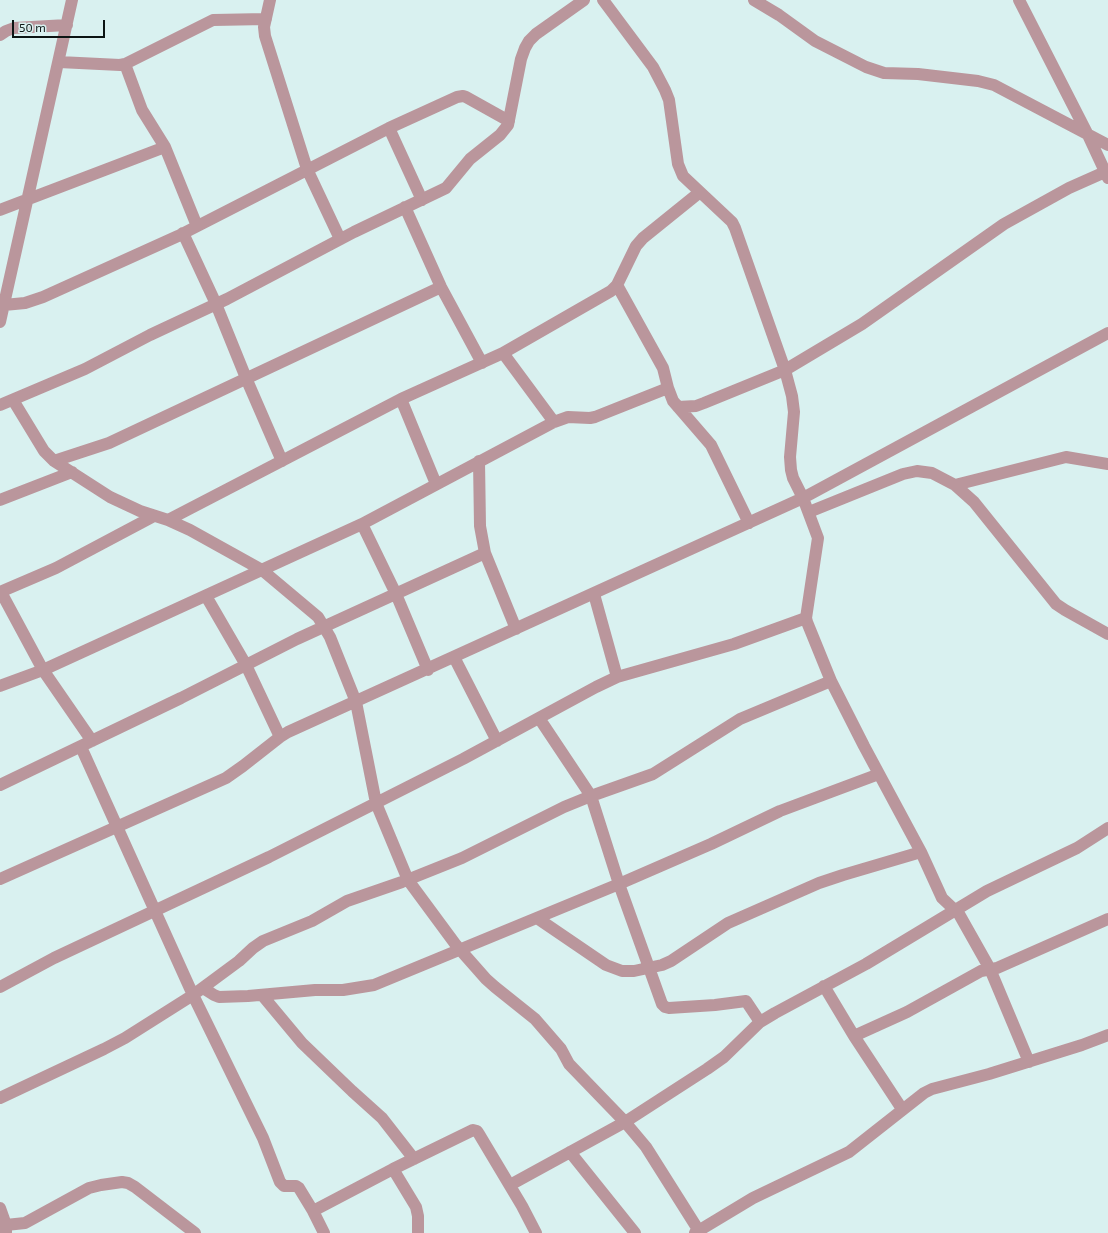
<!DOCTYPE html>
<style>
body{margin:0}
#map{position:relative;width:1108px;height:1233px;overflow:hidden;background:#d9f1f0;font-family:"Exo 2",sans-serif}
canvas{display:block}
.scale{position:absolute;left:12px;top:20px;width:93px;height:18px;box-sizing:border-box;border:2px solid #0b1413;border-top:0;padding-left:5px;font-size:12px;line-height:14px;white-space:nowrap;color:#0b1413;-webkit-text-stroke:3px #d9f1f0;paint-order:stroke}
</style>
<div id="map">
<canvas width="1108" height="1233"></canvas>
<div class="scale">50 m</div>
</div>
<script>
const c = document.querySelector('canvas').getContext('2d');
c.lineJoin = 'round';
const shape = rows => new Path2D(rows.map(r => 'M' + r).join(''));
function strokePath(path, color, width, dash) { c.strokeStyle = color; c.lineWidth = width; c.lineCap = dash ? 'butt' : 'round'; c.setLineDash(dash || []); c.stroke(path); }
strokePath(shape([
 [270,0,264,27,265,36,307,169,340,239],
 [603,0,653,67,665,90,669,100,678,164,683,176,732,222,735,228,785,370,792,396,794,412,790,457,791,470,793,478,803,498,818,538,806,618,807,622,831,681,864,746,921,852,942,898,959,914,990,969,1029,1062],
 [754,0,779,15,815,41,866,67,884,73,918,74,978,81,994,85,1108,145],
 [1019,0,1088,135,1108,178],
 [0,35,6,31,14,28,67,25],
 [59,62,120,65,125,64,213,20,266,19],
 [125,64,142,110,165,147,197,226],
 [389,128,422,200],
 [405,207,441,287,482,363],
 [0,210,165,147],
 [183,233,216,304,246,378,282,461],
 [617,285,663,368,668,388,673,401,711,445,749,523],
 [4,305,25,303,43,297,178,236,389,128,457,97,463,96,466,97,509,121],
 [0,322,72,0],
 [503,353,554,422],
 [401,399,436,484],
 [13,400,44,451,54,461,110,497,140,511,168,520,190,530,262,570,318,617,330,637,356,702,376,803,408,880,456,945,486,979,495,987,535,1019,561,1049,569,1064,625,1122,646,1147,699,1231],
 [0,405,85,369,150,335,227,299,354,232,446,188,470,159,500,135,508,125,521,59,525,48,529,41,536,34,584,0],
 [678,407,696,406,704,403,785,370,862,324,1004,224,1069,188,1105,172],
 [54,461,109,443,441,287],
 [479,461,480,526,485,553,516,629],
 [955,485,1066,457,1108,464],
 [0,500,72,472],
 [809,512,903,474,917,471,932,473,955,485,974,502,1056,604,1065,610,1108,634],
 [168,520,401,399,503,353,611,291,617,285,636,246,643,238,700,192],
 [362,524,396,594,428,670],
 [0,592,56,568,154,516],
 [1,592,43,670,92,741],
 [594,594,617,677],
 [206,596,246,665,280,737],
 [454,657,497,741],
 [0,686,43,670,362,524,554,422,568,417,590,418,595,417,668,388],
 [539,718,591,796,619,884,662,1004,665,1007,669,1008,715,1005,746,1001,760,1022],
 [81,747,193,995,263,1138,280,1182,284,1186,296,1186,299,1188,313,1211,324,1233],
 [0,785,181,698,297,639,485,553],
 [0,879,226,778,243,766,280,737,288,732,803,498,1108,333],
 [537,918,606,965,622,971,634,971,662,965,671,961,728,923,819,883,843,875,921,852],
 [824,986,854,1036,902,1109],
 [0,987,54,958,269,857,463,759,596,687,617,677,734,644,806,618],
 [203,988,214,995,219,997,248,996,315,990,343,990,374,985,619,884,711,844,780,811,879,774],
 [262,995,302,1043,352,1091,382,1118,414,1159],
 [854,1036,907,1012,981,971,997,968,1108,919],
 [0,1098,104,1049,125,1038,193,995,239,961,253,948,263,941,312,921,347,901,402,882,462,858,564,807,591,796,653,774,740,719,831,681],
 [570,1152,635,1233],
 [393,1169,416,1207,418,1216,418,1233],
 [510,1185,625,1122,707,1069,724,1057,760,1022,775,1013,866,964,987,891,1077,848,1108,828],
 [0,1208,6,1225,6,1232],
 [313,1211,393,1169,473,1130,477,1131,479,1134,522,1206,536,1233],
 [6,1225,25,1223,89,1188,101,1185,122,1182,128,1183,135,1187,195,1233],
 [695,1233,753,1198,849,1152,924,1093,932,1089,989,1074,1082,1045,1108,1035]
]), '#ba969c', 12);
</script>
